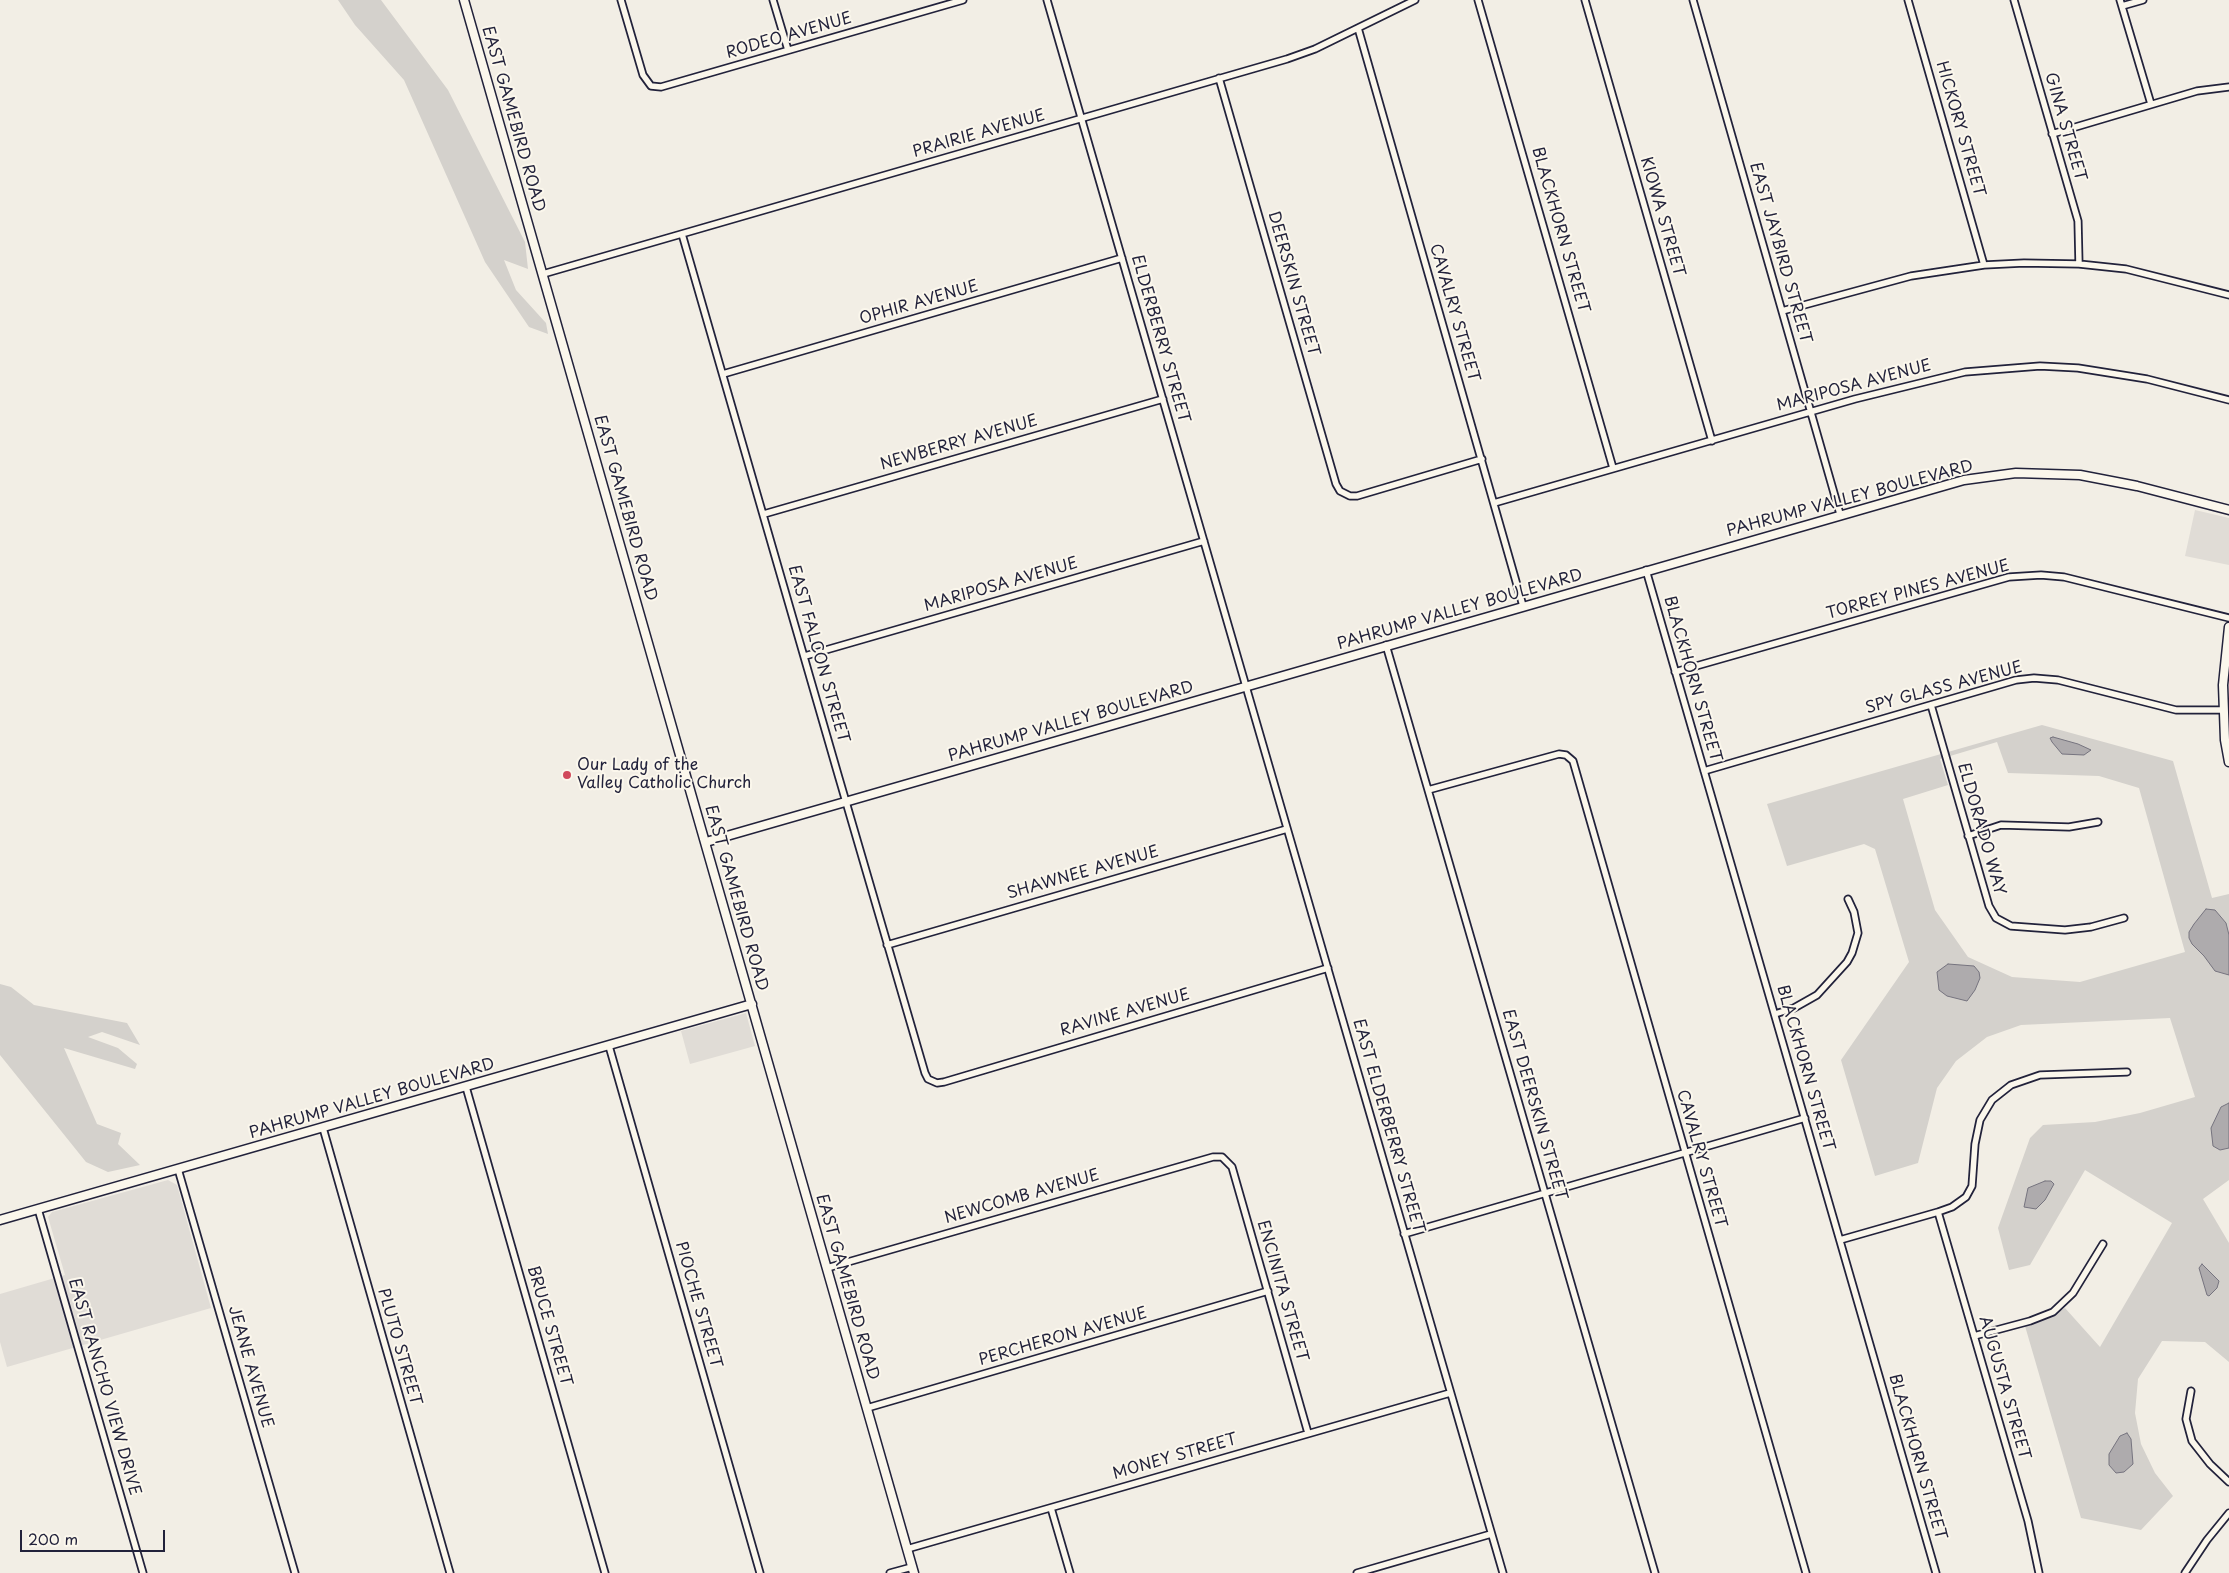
<!DOCTYPE html>
<style>
body{margin:0}
#map{position:relative;width:2229px;height:1573px;overflow:hidden;background:#f2eee5;font-family:"Playpen Sans",sans-serif}
canvas{display:block}
.scale{position:absolute;left:20px;top:1530px;width:145px;height:22px;box-sizing:border-box;border:2px solid #22223b;border-top:0;padding-left:6px;font-size:15px;line-height:18px;white-space:nowrap;color:#22223b;-webkit-text-stroke:4px #fbf7ec;paint-order:stroke}
</style>
<div id="map">
<canvas width="2229" height="1573"></canvas>
<div class="scale">200 m</div>
</div>
<script>
const c = document.querySelector('canvas').getContext('2d');
c.lineJoin = 'round';
function fillPath(path, color) { c.fillStyle = color; c.fill(path, 'evenodd'); }
const shape = rows => new Path2D(rows.map(r => 'M' + r).join(''));
function strokePath(path, color, width, dash) { c.strokeStyle = color; c.lineWidth = width; c.lineCap = dash ? 'butt' : 'round'; c.setLineDash(dash || []); c.stroke(path); }
function label(font, color, halo, rows, align = 'center') {
  c.font = font + ' "Playpen Sans",sans-serif'; c.lineWidth = 4; c.setLineDash([]); c.textBaseline = 'middle'; c.strokeStyle = halo; c.fillStyle = color; for (const [text, x, y, turn = 0] of rows) {
    c.save(); c.translate(x, y); c.rotate((+turn || 0) * Math.PI / 180); c.textAlign = isNaN(turn) ? turn : align; if (halo) c.strokeText(text, 0, 0); c.fillText(text, 0, 0); c.restore();
  }
}
fillPath(shape([
 [2195,510,2229,518,2229,565,2185,556],
 [746,1013,755,1046,690,1064,681,1031],
 [168,1180,177,1185,211,1308,7,1367,0,1342,0,1294,65,1275,48,1217,52,1212]
]), '#e0dcd6');
fillPath(shape([
 [338,0,381,0,448,90,525,242,528,269,504,260,516,290,546,323,548,334,529,327,485,262,404,80,355,25],
 [2042,725,2173,761,2212,898,2229,894,2229,1180,2203,1199,2229,1243,2229,1362,2205,1342,2162,1341,2138,1379,2135,1413,2141,1444,2155,1473,2173,1496,2141,1530,2081,1518,2025,1326,2048,1318,2065,1308,2100,1347,2172,1223,2085,1170,2030,1265,2009,1270,1998,1228,2030,1138,2043,1125,2095,1122,2140,1113,2195,1097,2170,1018,2021,1025,1987,1037,1956,1061,1937,1088,1918,1163,1875,1176,1841,1060,1909,962,1875,849,1864,844,1787,866,1767,804],
 [1997,742,2008,773,2099,776,2139,788,2185,952,2080,982,2012,977,1968,957,1935,910,1903,799,1948,785,1940,759],
 [0,984,11,987,34,1005,127,1023,140,1045,102,1032,88,1037,118,1048,137,1064,135,1069,64,1048,97,1124,121,1133,118,1144,140,1165,108,1172,86,1162,0,1055]
]), '#d4d1cc');
const water = shape([
 [2053,737,2078,744,2091,750,2084,755,2062,754,2052,742,2050,738,2053,737],
 [2206,909,2215,910,2226,923,2229,935,2229,975,2215,971,2204,956,2192,944,2189,938,2189,932,2194,924,2206,909],
 [1948,964,1974,966,1979,972,1980,978,1975,990,1967,1001,1947,996,1939,990,1937,972,1948,964],
 [2229,1103,2229,1148,2220,1150,2213,1146,2211,1128,2221,1107,2229,1103],
 [2045,1181,2051,1181,2054,1184,2045,1200,2036,1209,2024,1207,2028,1188,2045,1181],
 [2202,1264,2219,1281,2217,1288,2209,1296,2207,1295,2199,1268,2202,1264],
 [2127,1433,2131,1439,2133,1464,2124,1472,2116,1473,2109,1465,2109,1454,2120,1436,2127,1433]
]);
fillPath(water, '#aeabad');
strokePath(water, '#76747f', 1);
const street = shape([
 [621,0,643,75,651,86,661,87,963,0],
 [773,0,788,50],
 [1047,0,1503,1573],
 [1478,0,1613,468],
 [1585,0,1712,441],
 [1693,0,1840,514],
 [1908,0,1984,265],
 [2014,0,2078,221,2079,264],
 [2120,0,2151,104],
 [2122,6,2143,0],
 [1358,28,1523,606],
 [1219,78,1336,484,1340,491,1350,496,1357,496,1482,459],
 [2052,134,2197,91,2229,87],
 [682,234,839,778,925,1073,928,1079,937,1083,944,1082,1328,968],
 [543,274,1287,59,1315,49,1415,0],
 [1782,311,1911,276,1984,265,2024,263,2079,264,2126,269,2229,295],
 [723,374,1122,258],
 [1494,503,1855,399,1965,372,2040,366,2078,368,2147,379,2229,400],
 [764,514,1163,399],
 [1646,570,1936,1573],
 [1386,645,1655,1573],
 [805,656,1204,541],
 [1675,672,2009,577,2041,575,2064,577,2229,618],
 [1931,705,1989,906,1996,918,2011,926,2065,930,2091,927,2124,918],
 [1704,771,2016,680,2034,678,2058,680,2176,710,2223,710],
 [1428,790,1559,754,1566,755,1573,761,1806,1573],
 [1968,836,2001,825,2069,827,2098,822],
 [887,945,1287,829],
 [1775,1014,1794,1008,1817,995,1847,962,1852,953,1858,933,1854,912,1848,899],
 [609,1046,760,1573],
 [466,1087,605,1573],
 [323,1128,450,1573],
 [178,1169,295,1573],
 [38,1209,143,1573],
 [1938,1212,2028,1521,2039,1573],
 [1404,1234,1805,1118],
 [1840,1240,1938,1212,1952,1207,1966,1197,1972,1186,1975,1144,1980,1120,1992,1100,2011,1085,2040,1075,2127,1072],
 [827,1268,1213,1157,1222,1157,1232,1167,1308,1433],
 [1974,1336,2030,1321,2053,1312,2073,1293,2103,1244],
 [2191,1391,2186,1419,2192,1441,2210,1464,2229,1482],
 [867,1408,1268,1291],
 [1051,1508,1070,1573],
 [907,1549,1450,1393],
 [890,1573,912,1567],
 [1357,1573,1491,1534],
 [2185,1573,2207,1540,2229,1513]
]);
const secondary = shape([
 [464,0,914,1573],
 [2229,627,2223,685,2225,740,2229,762],
 [706,842,1964,480,2016,473,2080,475,2137,486,2229,510],
 [0,1220,752,1004]
]);
strokePath(street, '#22223b', 9);
strokePath(secondary, '#22223b', 11);
strokePath(street, '#fbf7ec', 5.5);
strokePath(secondary, '#fbf7ec', 8);
for (const [x, y, r, color] of [
 [567,775,5,"#d1495b"]
]) { const dot = new Path2D(); dot.arc(x, y, r, 0, 2 * Math.PI); c.fillStyle = color; c.fill(dot); strokePath(dot, '#fbf7ec', 2); }
label('16px', '#22223b', '#fbf7ec', [
 ["RODEO AVENUE",789,36,-16],
 ["EAST GAMEBIRD ROAD",513,119,74],
 ["GINA STREET",2065,127,74],
 ["HICKORY STREET",1960,129,74],
 ["PRAIRIE AVENUE",979,134,-16],
 ["KIOWA STREET",1662,217,74],
 ["BLACKHORN STREET",1560,230,74],
 ["EAST JAYBIRD STREET",1780,253,74],
 ["DEERSKIN STREET",1293,284,74],
 ["OPHIR AVENUE",919,303,-16],
 ["CAVALRY STREET",1454,313,74],
 ["ELDERBERRY STREET",1160,339,74],
 ["MARIPOSA AVENUE",1854,386,-15],
 ["NEWBERRY AVENUE",959,443,-16],
 ["PAHRUMP VALLEY BOULEVARD",1850,499,-15],
 ["EAST GAMEBIRD ROAD",625,508,74],
 ["MARIPOSA AVENUE",1001,585,-16],
 ["TORREY PINES AVENUE",1918,590,-15],
 ["PAHRUMP VALLEY BOULEVARD",1460,610,-16],
 ["EAST FALCON STREET",818,654,74],
 ["BLACKHORN STREET",1692,679,74],
 ["SPY GLASS AVENUE",1944,688,-15],
 ["PAHRUMP VALLEY BOULEVARD",1071,722,-16],
 ["ELDORADO WAY",1981,829,74],
 ["SHAWNEE AVENUE",1083,873,-16],
 ["EAST GAMEBIRD ROAD",736,898,74],
 ["RAVINE AVENUE",1125,1013,-16],
 ["BLACKHORN STREET",1805,1068,74],
 ["PAHRUMP VALLEY BOULEVARD",372,1099,-16],
 ["EAST DEERSKIN STREET",1534,1105,74],
 ["EAST ELDERBERRY STREET",1388,1126,74],
 ["CAVALRY STREET",1701,1159,74],
 ["NEWCOMB AVENUE",1022,1197,-16],
 ["EAST GAMEBIRD ROAD",847,1287,74],
 ["ENCINITA STREET",1282,1291,74],
 ["PIOCHE STREET",698,1305,74],
 ["BRUCE STREET",549,1326,74],
 ["PERCHERON AVENUE",1063,1337,-16],
 ["PLUTO STREET",399,1347,74],
 ["JEANE AVENUE",250,1367,74],
 ["EAST RANCHO VIEW DRIVE",104,1387,74],
 ["AUGUSTA STREET",2004,1388,74],
 ["MONEY STREET",1175,1457,-16],
 ["BLACKHORN STREET",1917,1457,74]
]);
label('16px', '#22223b', '#fbf7ec', [
 ["Our Lady of the",577,766],
 ["Valley Catholic Church",577,784]
], 'left');
</script>
